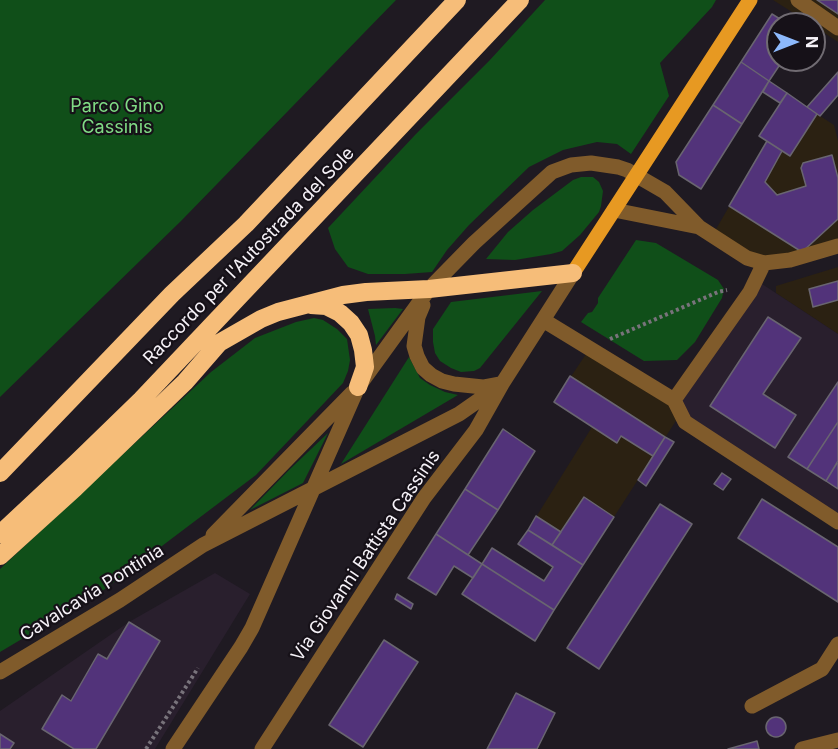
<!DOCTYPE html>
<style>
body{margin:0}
#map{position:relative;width:838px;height:749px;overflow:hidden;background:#1f1a22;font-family:Inter,sans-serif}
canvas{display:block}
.north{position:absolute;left:766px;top:12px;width:60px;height:60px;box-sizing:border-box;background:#161118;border:2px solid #706b72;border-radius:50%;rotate:90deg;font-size:16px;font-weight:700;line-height:24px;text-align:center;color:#f6f2f8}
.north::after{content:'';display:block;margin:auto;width:21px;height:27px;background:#8db9fc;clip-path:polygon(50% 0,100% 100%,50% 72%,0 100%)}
</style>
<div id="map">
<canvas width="838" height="749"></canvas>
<div class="north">N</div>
</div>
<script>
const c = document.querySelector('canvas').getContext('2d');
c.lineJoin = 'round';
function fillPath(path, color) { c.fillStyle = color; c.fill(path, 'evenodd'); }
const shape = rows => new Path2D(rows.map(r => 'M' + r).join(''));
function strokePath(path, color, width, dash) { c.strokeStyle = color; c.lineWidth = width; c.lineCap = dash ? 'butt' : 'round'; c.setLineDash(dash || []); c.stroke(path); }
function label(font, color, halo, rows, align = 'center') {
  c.font = font + ' Inter,sans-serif'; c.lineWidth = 4.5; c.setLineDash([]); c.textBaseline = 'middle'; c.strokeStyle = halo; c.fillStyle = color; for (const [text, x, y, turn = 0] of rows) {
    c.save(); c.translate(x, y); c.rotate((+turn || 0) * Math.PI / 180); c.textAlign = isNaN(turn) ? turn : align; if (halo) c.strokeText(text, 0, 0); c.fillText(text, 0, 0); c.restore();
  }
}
fillPath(shape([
 [773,0,838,0,838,42,814,26,814,24,811,24],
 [817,114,834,125,838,141,838,246,764,263,712,236,767,141,790,156],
 [838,267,838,334,776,293,776,286],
 [590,348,681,413,583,565,528,530,592,427,554,402]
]), '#2b2112');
fillPath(shape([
 [756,280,838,334,838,522,685,422,674,400],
 [215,573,250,594,155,749,0,749,0,711,129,622]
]), '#291f2d');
fillPath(shape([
 [0,0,396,0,181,221,0,397],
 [545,0,716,0,712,7,660,63,669,96,631,154,617,144,597,142,563,150,529,167,469,225,447,250,432,272,405,274,368,274,348,267,335,249,328,228,415,135,489,61],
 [581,177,593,177,599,182,603,191,601,206,599,212,580,235,562,251,551,254,515,260,486,259,508,232,533,210,573,180],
 [636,240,656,243,718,280,724,289,722,298,695,342,677,360,644,361,581,322,588,313,592,312,598,303,598,298],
 [542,291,480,368,474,371,461,372,451,368,440,361,435,353,433,342,433,329,451,302],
 [395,308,403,309,376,345,375,336,368,309],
 [314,318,323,320,337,329,347,339,350,360,348,371,343,383,256,475,101,592,0,652,0,569,211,372,255,338,296,322],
 [409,357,420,378,430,385,445,392,458,395,341,464],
 [328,433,303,483,250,510,289,470]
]), '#104f19');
const building = shape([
 [817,0,838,0,838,14,817,0],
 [772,14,788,24,778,24,778,60,783,60,769,81,741,62,772,14],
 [741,62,769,81,742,124,713,105,741,62],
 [838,72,838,95,820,116,807,107,838,72],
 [769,81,787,93,780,103,763,92,769,81],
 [787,93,817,114,790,156,759,136,787,93],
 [713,105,742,124,701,189,679,175,676,162,713,105],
 [767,141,782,151,765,182,777,195,806,186,801,168,803,163,832,155,838,178,838,219,802,252,729,206,767,141],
 [838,281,838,300,813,307,809,289,838,281],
 [768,317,801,338,763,394,796,415,775,448,710,406,768,317],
 [570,376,665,437,653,456,621,436,617,443,554,402,570,376],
 [838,382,838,422,807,469,788,457,838,382],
 [838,422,838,461,826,481,807,469,838,422],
 [503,429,535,451,498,510,465,489,503,429],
 [665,437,674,442,646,486,638,480,665,437],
 [837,463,838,464,838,489,826,481,837,463],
 [722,473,731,479,723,490,714,484,722,473],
 [465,489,498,510,468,555,436,534,465,489],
 [584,497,614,517,583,565,552,545,584,497],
 [762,499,838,547,838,602,738,538,762,499],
 [660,504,692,524,599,669,567,648,660,504],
 [536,516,561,532,552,545,528,530,536,516],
 [528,530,583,565,554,610,482,564,492,548,544,581,553,567,518,544,528,530],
 [436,534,482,564,473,578,454,566,436,595,408,578,436,534],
 [482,564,554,610,535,641,462,594,482,564],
 [397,594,413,604,411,609,395,599,397,594],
 [129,622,160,641,96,749,74,749,42,729,62,695,71,701,98,654,107,659,129,622],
 [384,640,418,662,363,747,329,725,384,640],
 [516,693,555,713,537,749,487,749,516,693],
 '766 727a10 10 0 1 1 20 0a10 10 0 1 1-20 0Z',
 [0,734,14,743,10,749,0,749,0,734],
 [757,741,759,749,728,749,757,741]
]);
fillPath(building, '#52337a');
strokePath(building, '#696570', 1.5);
strokePath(shape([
 [610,339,718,292,727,290],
 [146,749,198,668]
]), '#78737b', 4, [3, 3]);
strokePath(shape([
 [798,0,838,28],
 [614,210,699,227],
 [423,305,418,317,414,346,417,356,423,368,431,375,442,381,454,384,483,387,499,384],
 [543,320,674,400],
 [674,400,685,422,838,522],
 [674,400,750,292,764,263],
 [213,535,352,393],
 [0,672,120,600,203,545,459,414,502,384],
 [752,706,822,669,838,644],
 [173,749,241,647,252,628,358,387,429,289,474,243,552,172,571,165,591,163,618,167,627,170,665,192,699,227,747,258,764,263,790,260,838,246],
 [262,749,424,498,476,430,502,384,573,273],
 [802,749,838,740]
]), '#805b2b', 15);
strokePath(shape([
 [573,273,750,0]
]), '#e79922', 15);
strokePath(shape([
 [311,305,326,306,340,313,351,323,359,335,363,350,365,367,358,387],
 [0,473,172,294,246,224,457,0],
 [0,534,76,463,141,400,520,0],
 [0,556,75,488,185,382,219,343,261,319,278,312,343,295,366,292,429,289,573,273]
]), '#f6bd79', 18);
label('18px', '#80dc85', '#161118', [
 ["Parco Gino",117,107],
 ["Cassinis",117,128]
]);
label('18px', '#f6f2f8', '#161118', [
 ["Raccordo per l'Autostrada del Sole",249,256,-46],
 ["Via Giovanni Battista Cassinis",366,556,-56],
 ["Cavalcavia Pontinia",92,593,-32]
]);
</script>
